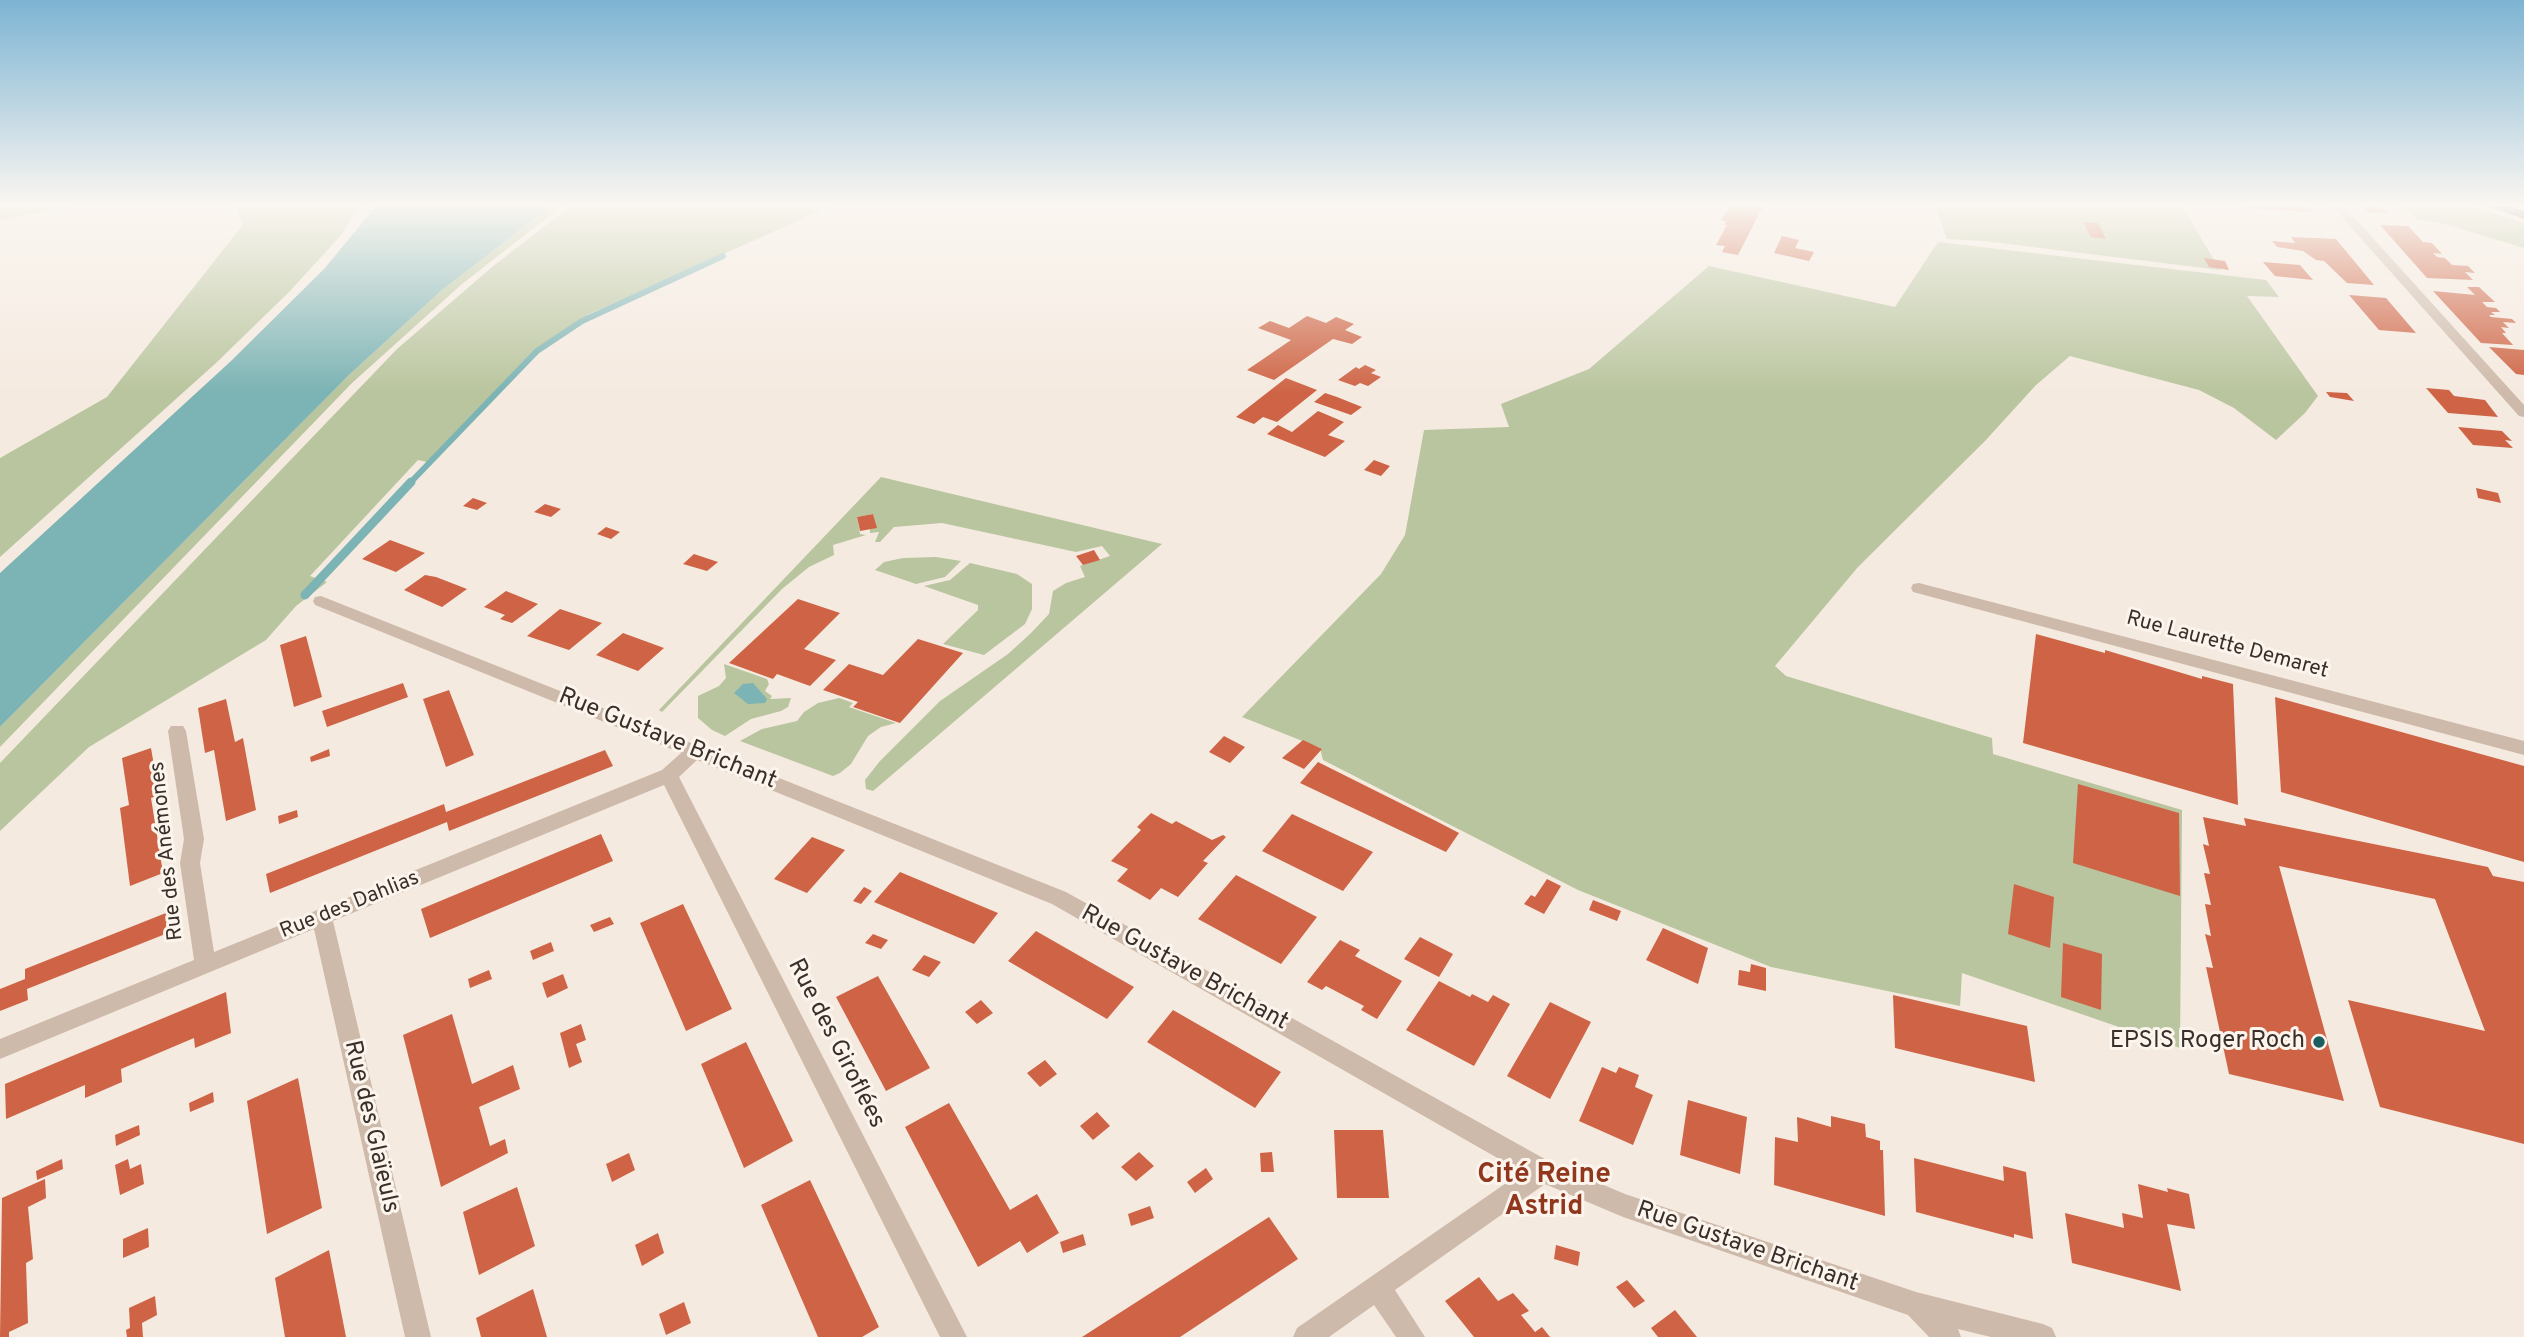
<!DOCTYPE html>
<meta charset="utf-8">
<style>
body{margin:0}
canvas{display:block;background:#f5eae0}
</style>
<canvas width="2524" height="1337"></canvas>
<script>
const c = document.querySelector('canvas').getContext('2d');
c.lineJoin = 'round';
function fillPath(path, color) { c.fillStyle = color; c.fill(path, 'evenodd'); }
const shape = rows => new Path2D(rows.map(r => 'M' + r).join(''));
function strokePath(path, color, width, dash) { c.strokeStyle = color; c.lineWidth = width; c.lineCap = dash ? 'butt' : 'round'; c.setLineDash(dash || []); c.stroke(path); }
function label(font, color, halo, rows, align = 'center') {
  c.font = font + ' Overpass,sans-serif'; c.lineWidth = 6; c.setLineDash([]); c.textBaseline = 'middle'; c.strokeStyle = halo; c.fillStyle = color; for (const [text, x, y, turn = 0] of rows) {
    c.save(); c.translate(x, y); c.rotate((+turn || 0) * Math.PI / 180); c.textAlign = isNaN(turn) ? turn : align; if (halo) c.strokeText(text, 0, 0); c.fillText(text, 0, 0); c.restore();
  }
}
fillPath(shape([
 [0,206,70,206,0,220],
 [237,206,359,206,341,235,290,291,216,363,0,557,0,458,107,397,242,226],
 [551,206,562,206,462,284,352,383,0,747,0,727,350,374,442,290],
 [571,206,831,206,589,314,548,343,431,463,418,460,310,576,327,582,296,606,266,640,89,747,0,831,0,763,397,349,492,267],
 [1935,206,2182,206,2220,270,1984,241,1947,239],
 [2403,206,2469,206,2524,223,2524,248,2445,224,2418,220],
 [1938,242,2266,280,2279,297,2247,296,2318,396,2305,413,2276,440,2234,408,2199,390,2070,356,2036,385,1985,441,1858,567,1775,666,1786,676,1992,738,1993,754,2182,810,2180,1048,1962,973,1960,1006,1771,967,1578,890,1323,760,1320,748,1242,717,1381,574,1405,535,1424,430,1509,427,1501,404,1589,369,1709,266,1895,307],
 [881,477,1162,544,873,791,866,789,865,780,880,761,940,701,1008,654,1030,634,1049,614,1053,591,1066,583,1085,577,1080,566,1110,556,1102,546,1076,552,942,523,894,527,880,542,875,542,879,532,870,533,870,529,876,527,873,514,857,517,860,534,866,535,833,545,834,555,809,567,782,589,662,712,659,710],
 [936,557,961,561,945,577,916,584,875,570,884,562,903,558],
 [970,563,1017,574,1032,584,1032,609,1025,624,984,655,943,644,978,610,978,605,924,586,950,580],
 [724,664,767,679,769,684,765,691,772,696,770,699,791,698,788,707,781,711,751,719,725,736,712,730,698,718,698,696,719,686,726,678],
 [839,698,853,703,849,707,896,723,881,727,868,736,851,764,840,773,833,776,740,741,762,729,797,721,804,712,818,703]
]), '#b9c59e');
fillPath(shape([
 [376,206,551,206,442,290,350,374,0,727,0,573,231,361,325,268],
 [753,683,767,699,765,703,748,704,734,693,743,684]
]), '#7cb3b4');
strokePath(shape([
 [409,484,537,351,582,321,723,256]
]), '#7cb3b4', 6);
strokePath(shape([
 [305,595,411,482]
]), '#7cb3b4', 9);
fillPath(shape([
 [1730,206,1766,206,1761,210,1738,255,1722,252,1725,246,1716,245,1727,225,1724,225,1727,221,1721,220],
 [2247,206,2308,206,2313,212,2247,208],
 [2362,206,2379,206,2387,213,2367,212],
 [2083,222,2098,223,2106,239,2091,237],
 [2380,225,2408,226,2423,242,2432,243,2442,254,2433,253,2437,257,2445,258,2452,265,2468,266,2475,273,2465,272,2473,280,2427,278],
 [1782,236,1799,240,1795,248,1814,252,1809,261,1774,253],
 [2291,237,2336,239,2374,285,2347,283,2324,261,2316,260,2303,251,2277,247,2272,241,2295,243],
 [2204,258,2225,261,2229,270,2209,267],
 [2263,262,2300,265,2313,280,2275,276],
 [2467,287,2479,287,2495,302,2482,302,2487,307,2496,308,2500,312,2491,312,2495,315,2489,315,2491,317,2512,319,2516,323,2503,322,2509,328,2501,327,2506,333,2502,333,2513,345,2481,343,2433,291,2475,295],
 [2349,295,2386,298,2416,333,2379,330],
 [1307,316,1326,323,1336,317,1354,324,1345,330,1362,337,1352,344,1333,339,1274,380,1247,370,1291,340,1258,328,1270,321,1289,328],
 [2489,347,2524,350,2524,375,2516,374],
 [1365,365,1376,370,1371,373,1381,377,1368,386,1360,383,1355,386,1338,380,1356,367,1359,369],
 [1286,378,1317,390,1277,422,1263,417,1254,424,1236,417],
 [2426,388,2449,390,2454,396,2485,400,2498,417,2448,413],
 [2326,392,2347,393,2354,401,2330,397],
 [1325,393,1337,397,1362,407,1351,415,1314,402],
 [1318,411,1344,422,1328,435,1345,441,1325,457,1267,434,1278,425,1292,432],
 [2458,427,2502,431,2512,441,2505,440,2513,448,2473,445],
 [1374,460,1390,466,1381,476,1364,470],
 [2476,488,2498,493,2501,503,2478,498],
 [473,498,487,503,477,510,463,506],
 [545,504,561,509,551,517,534,512],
 [873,514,877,528,860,531,857,517],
 [606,527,620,532,611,539,597,534],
 [390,540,425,553,396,572,362,559],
 [1094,550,1100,560,1083,565,1076,556],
 [694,554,718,562,707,571,683,564],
 [425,575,436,577,467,589,442,607,404,590],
 [506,591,538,604,512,623,500,619,505,615,484,607],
 [798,599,840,613,804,649,836,660,810,686,777,674,773,679,729,663],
 [560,609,602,623,569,650,527,636],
 [623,633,664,648,638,671,596,655],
 [2036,634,2105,653,2105,650,2202,679,2202,676,2233,684,2238,805,2023,743],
 [306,636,322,697,294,707,280,645],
 [918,639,963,653,900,723,853,707,858,702,823,690,849,664,883,675],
 [403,683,408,697,327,727,322,711],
 [449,690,474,755,446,767,423,699],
 [2275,697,2524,766,2524,862,2281,792],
 [226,699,235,742,243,738,256,810,226,821,214,750,205,753,198,708],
 [1224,736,1245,747,1230,763,1209,752],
 [1303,740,1322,749,1304,769,1282,758],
 [151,748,159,795,151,798,163,873,130,886,120,808,129,805,122,758],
 [329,749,330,756,311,762,310,757],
 [605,750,613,766,449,831,447,822,270,893,266,874,444,804,446,812],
 [1318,762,1436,821,1459,833,1446,852,1300,783],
 [2078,784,2179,813,2180,896,2073,863],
 [297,810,298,817,279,824,278,816],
 [1151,813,1172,824,1176,821,1212,840,1223,835,1226,837,1203,861,1208,863,1178,897,1161,888,1150,900,1117,881,1128,869,1111,861,1141,830,1137,827],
 [1292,814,1373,852,1343,891,1262,851],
 [2203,817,2246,826,2244,818,2488,867,2493,876,2524,882,2524,1144,2380,1107,2348,1000,2485,1031,2435,899,2279,866,2344,1101,2229,1074,2206,967,2213,968,2205,934,2211,936,2205,904,2211,905,2204,873,2210,874,2203,844,2209,846],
 [601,834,613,861,430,938,421,909],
 [812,837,845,850,807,893,774,879],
 [900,872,924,882,998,913,974,944,874,902],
 [1236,875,1317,917,1281,964,1198,919],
 [1547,879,1561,886,1544,914,1524,904,1531,895,1535,897],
 [2014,884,2054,897,2050,948,2008,934],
 [864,887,872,891,861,904,853,901],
 [1593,900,1621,911,1617,921,1589,910],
 [683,904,732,1009,686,1031,640,923],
 [176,909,178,929,27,989,28,1000,0,1011,0,989,25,979,25,969],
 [610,917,614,924,594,932,590,925],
 [1663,928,1708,948,1698,984,1646,960],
 [1036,931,1134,987,1107,1019,1008,961],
 [873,934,888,940,881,949,865,943],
 [1420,937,1453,954,1439,977,1404,959],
 [1340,940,1360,950,1355,956,1402,981,1377,1019,1361,1010,1364,1006,1326,986,1322,990,1307,982],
 [551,942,554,951,533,960,530,951],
 [2063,943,2102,954,2101,1010,2061,997],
 [924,955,941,962,929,977,912,970],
 [1751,964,1766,968,1766,991,1738,985,1739,970,1750,972],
 [489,970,492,979,470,988,468,979],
 [563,974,568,988,547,998,542,983],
 [878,976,930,1068,886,1091,836,997],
 [1439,981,1470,997,1472,994,1488,1002,1493,995,1510,1004,1474,1066,1406,1030],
 [226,992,231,1033,195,1048,194,1038,121,1069,122,1082,85,1098,85,1085,6,1119,5,1084],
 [1893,995,2027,1026,2035,1082,1895,1048],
 [981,1000,993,1013,977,1024,965,1012],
 [1550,1002,1591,1022,1550,1099,1507,1076],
 [1173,1010,1281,1072,1255,1108,1147,1042],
 [452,1014,472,1084,513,1065,520,1089,479,1107,490,1146,505,1139,508,1153,441,1187,403,1035],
 [581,1024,586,1040,576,1044,582,1062,569,1068,560,1033],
 [746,1042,793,1141,744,1168,701,1064],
 [1045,1060,1057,1074,1040,1087,1027,1073],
 [1602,1067,1616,1073,1619,1067,1639,1075,1635,1087,1653,1095,1633,1145,1579,1121],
 [298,1078,322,1208,267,1234,247,1101],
 [213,1092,214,1102,190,1112,189,1103],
 [1688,1100,1747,1117,1740,1174,1680,1155],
 [949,1103,1010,1210,1037,1194,1059,1233,1027,1253,1020,1241,978,1267,905,1127],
 [1097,1112,1110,1126,1093,1140,1080,1126],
 [1831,1116,1865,1124,1866,1137,1880,1141,1880,1150,1883,1150,1885,1216,1774,1185,1775,1137,1798,1142,1797,1117,1831,1127],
 [139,1125,140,1135,116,1146,115,1135],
 [1334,1130,1383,1130,1389,1198,1337,1198],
 [1139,1152,1154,1166,1136,1181,1121,1167],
 [1272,1152,1274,1172,1261,1172,1260,1153],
 [629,1153,635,1170,612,1182,606,1164],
 [1914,1158,2004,1181,2003,1166,2026,1172,2033,1239,2014,1234,2014,1238,2011,1237,1916,1212],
 [62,1159,63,1169,37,1180,36,1171],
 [128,1159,130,1169,141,1164,144,1184,120,1195,115,1165],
 [1206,1168,1213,1179,1195,1193,1187,1182],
 [45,1179,46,1198,28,1207,33,1259,26,1263,28,1323,9,1332,9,1337,0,1337,2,1198],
 [810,1180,879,1327,862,1337,818,1337,761,1205],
 [2138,1184,2168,1192,2167,1188,2189,1194,2195,1229,2167,1224,2181,1291,2072,1263,2065,1213,2124,1228,2122,1213,2143,1218],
 [517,1187,535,1246,479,1275,463,1212],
 [1150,1206,1154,1218,1131,1226,1128,1214],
 [1269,1217,1298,1259,1180,1337,1082,1337],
 [148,1228,149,1247,123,1258,123,1239],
 [658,1233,664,1253,642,1266,635,1245],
 [1083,1234,1086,1245,1063,1253,1060,1242],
 [1556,1245,1580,1252,1578,1266,1554,1259],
 [329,1250,346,1337,285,1337,275,1278],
 [1479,1277,1498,1301,1513,1293,1529,1311,1521,1315,1531,1327,1535,1332,1542,1327,1550,1337,1474,1337,1445,1301],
 [1627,1280,1645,1301,1634,1308,1616,1287],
 [533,1289,547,1337,481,1337,476,1318],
 [155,1296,157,1315,142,1323,143,1337,127,1337,126,1330,130,1328,129,1308],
 [684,1302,691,1323,666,1335,659,1314],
 [1675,1310,1697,1337,1658,1337,1651,1328]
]), '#ce6445');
fillPath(shape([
 [2332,206,2344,206,2524,405,2524,417,2519,416,2332,206],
 [1919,583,2524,741,2524,755,1913,592,1911,588,1913,584,1919,583],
 [321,596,1066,892,1552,1163,1625,1194,1916,1292,2043,1324,2052,1328,2056,1337,1991,1337,1958,1329,1961,1337,1929,1337,1908,1315,1623,1217,1545,1184,1395,1290,1425,1337,1396,1337,1374,1305,1329,1337,1293,1337,1297,1328,1522,1172,1052,904,697,760,679,777,967,1337,940,1337,664,785,333,921,431,1337,405,1337,314,929,0,1059,0,1039,194,960,180,863,184,839,168,731,171,726,183,726,186,731,204,839,200,863,214,952,662,770,681,753,315,605,313,601,315,597,321,596]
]), '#cebaaa');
fillPath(shape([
 [2487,206,2508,206,2524,211,2524,219,2487,206]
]), '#5d4940');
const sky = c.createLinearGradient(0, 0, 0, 393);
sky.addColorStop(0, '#7db4d3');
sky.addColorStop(0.52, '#faf6f1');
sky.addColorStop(1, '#faf6f100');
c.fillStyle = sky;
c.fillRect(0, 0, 2524, 393);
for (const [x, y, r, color] of [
 [2319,1042,7,"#1c5d60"]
]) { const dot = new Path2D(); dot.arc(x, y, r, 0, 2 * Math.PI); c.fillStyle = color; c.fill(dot); strokePath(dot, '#fbf5ed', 2.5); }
label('21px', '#3b2f2a', '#fbf5ed', [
 ["Rue Laurette Demaret",2227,646,15],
 ["Rue des Anémones",168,851,-96],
 ["Rue des Dahlias",350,906,-22]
]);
label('24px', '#3b2f2a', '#fbf5ed', [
 ["Rue Gustave Brichant",667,740,22],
 ["Rue Gustave Brichant",1184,969,29],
 ["Rue des Giroflées",835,1044,63],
 ["Rue des Glaïeuls",370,1127,77],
 ["Rue Gustave Brichant",1747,1248,19]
]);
label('24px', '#3b2f2a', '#fbf5ed', [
 ["EPSIS Roger Roch",2305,1042]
], 'right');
label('bold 28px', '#90371d', '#fbf5ed', [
 ["Cité Reine",1544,1176],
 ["Astrid",1544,1208]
]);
</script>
